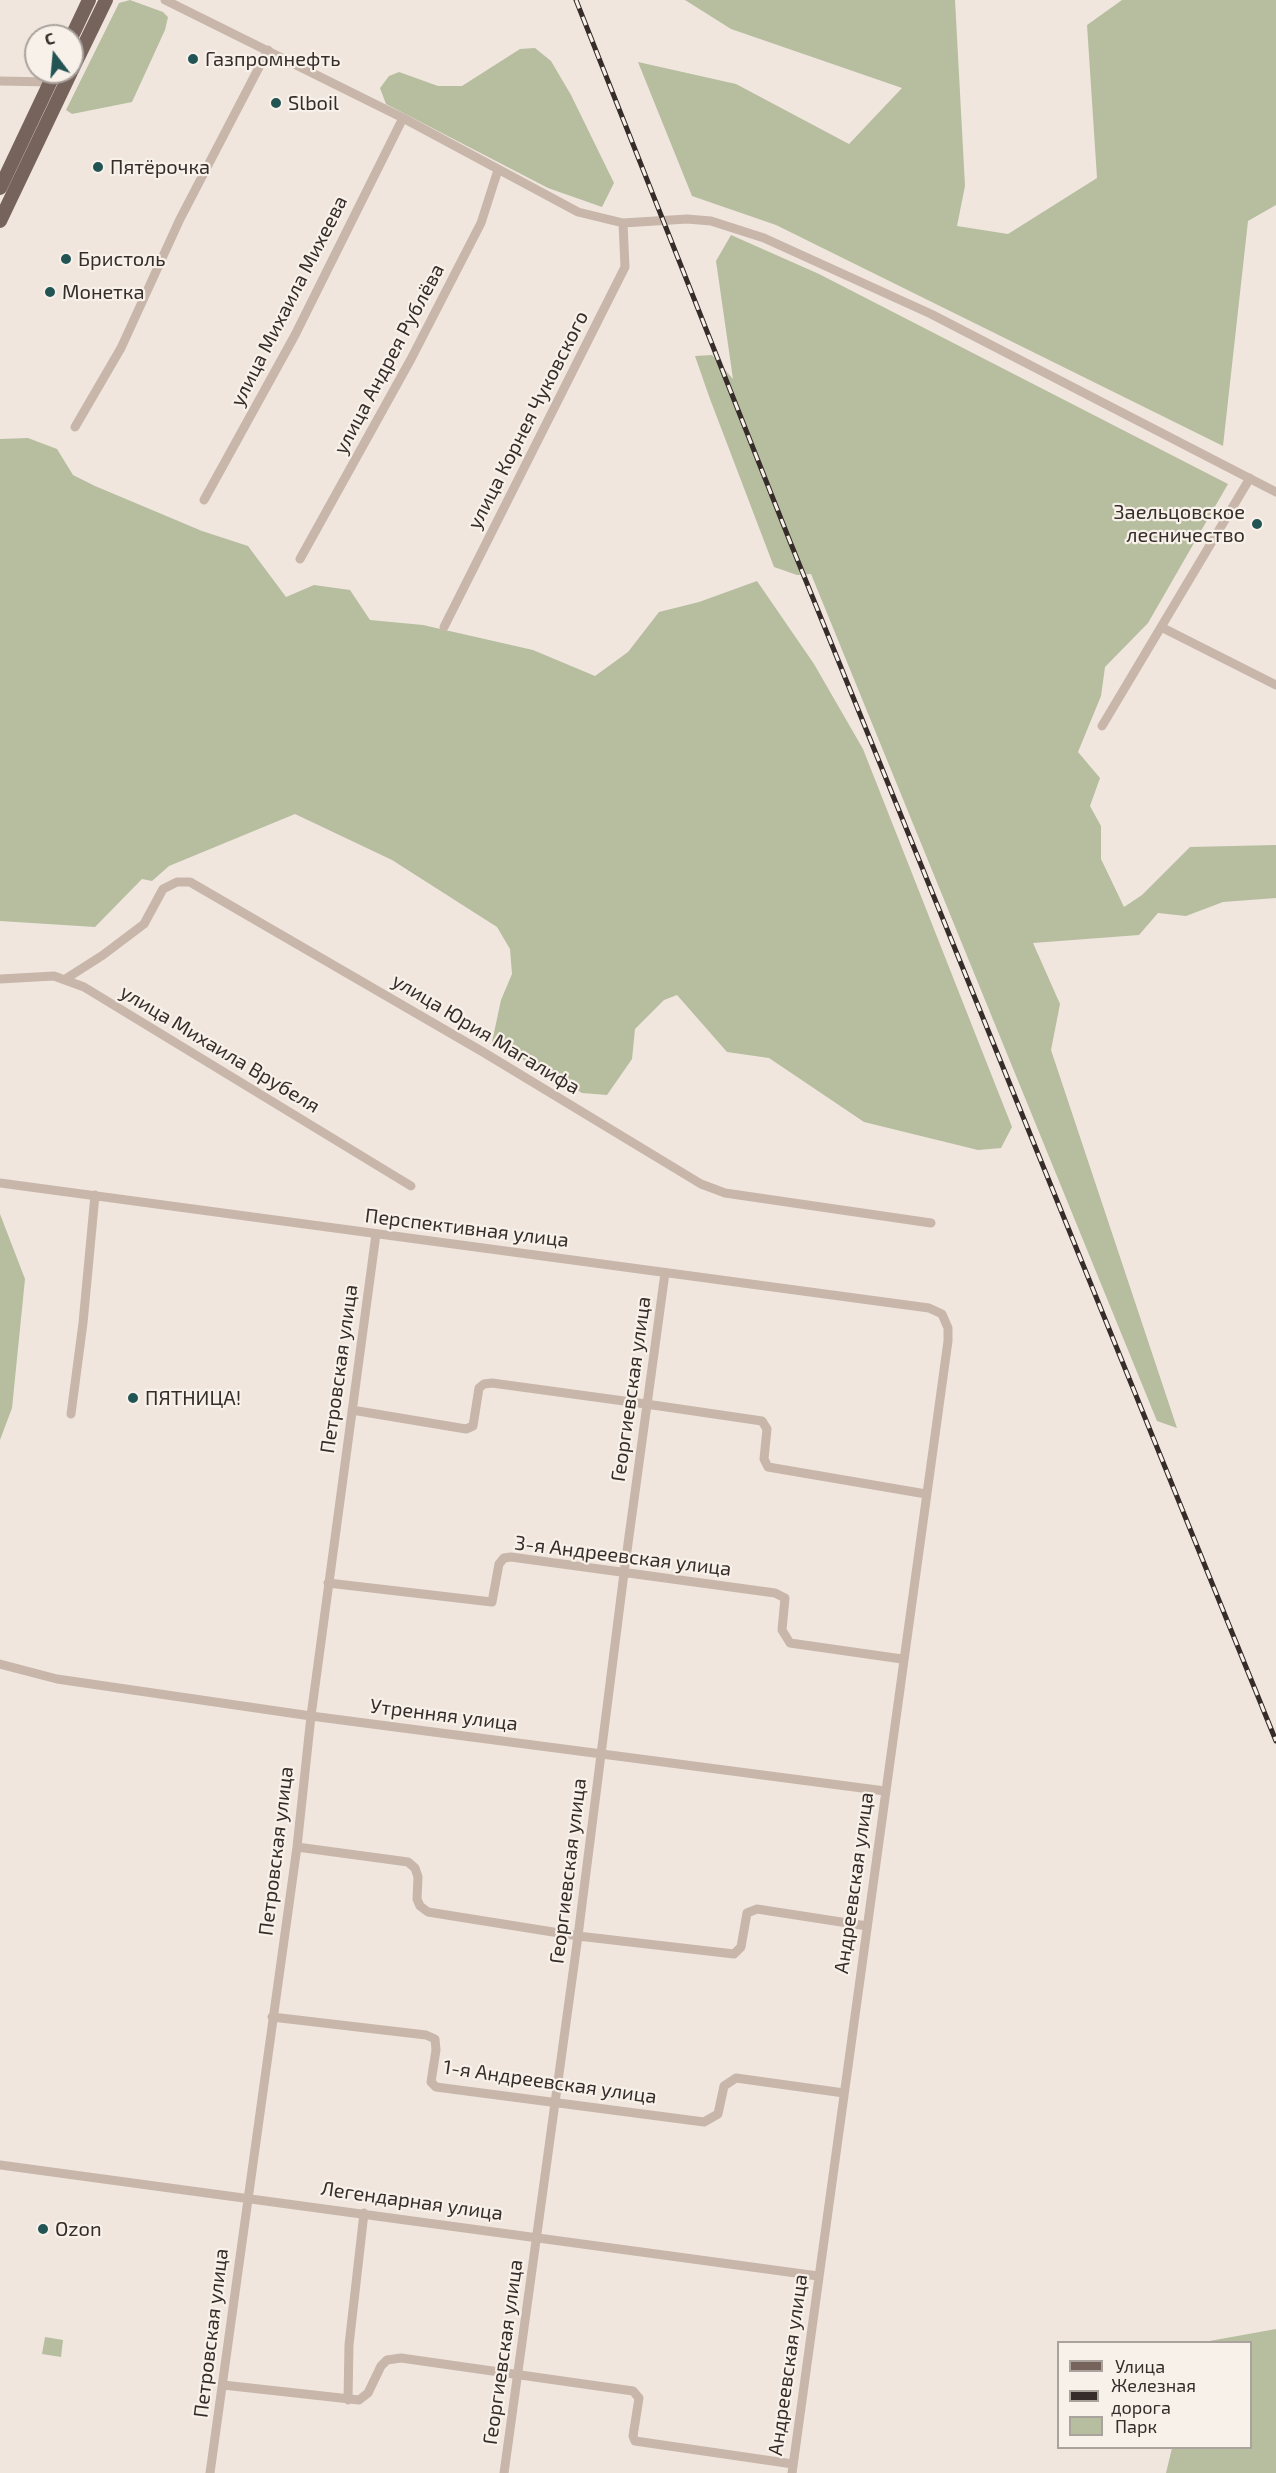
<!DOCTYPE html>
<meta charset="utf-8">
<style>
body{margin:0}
#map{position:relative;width:1276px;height:2473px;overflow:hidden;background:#f0e6de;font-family:"Exo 2",sans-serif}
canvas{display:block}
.legend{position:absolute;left:1057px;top:2341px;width:195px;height:108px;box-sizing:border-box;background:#f8f1ea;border:2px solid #aaa29d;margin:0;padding:8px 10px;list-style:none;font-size:18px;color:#362c29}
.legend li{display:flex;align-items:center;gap:12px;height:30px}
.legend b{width:30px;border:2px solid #aaa29d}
.north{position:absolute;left:24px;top:24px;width:60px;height:60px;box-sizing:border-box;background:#f8f1ea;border:2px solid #aaa29d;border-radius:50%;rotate:344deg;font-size:16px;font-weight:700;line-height:24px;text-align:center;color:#362c29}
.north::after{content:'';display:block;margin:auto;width:21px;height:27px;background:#225454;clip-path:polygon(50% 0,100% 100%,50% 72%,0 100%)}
</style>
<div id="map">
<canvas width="1276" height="2473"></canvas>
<ul class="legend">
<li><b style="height:8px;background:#76635c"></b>Улица</li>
<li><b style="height:8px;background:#362c29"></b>Железная дорога</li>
<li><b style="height:16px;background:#b6be9f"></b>Парк</li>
</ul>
<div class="north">С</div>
</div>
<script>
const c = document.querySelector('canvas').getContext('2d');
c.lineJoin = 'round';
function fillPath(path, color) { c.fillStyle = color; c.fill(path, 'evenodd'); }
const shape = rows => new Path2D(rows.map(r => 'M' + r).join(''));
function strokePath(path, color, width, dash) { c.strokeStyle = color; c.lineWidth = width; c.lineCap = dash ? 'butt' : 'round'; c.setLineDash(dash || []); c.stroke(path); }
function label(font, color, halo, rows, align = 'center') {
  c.font = font + ' "Exo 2",sans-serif'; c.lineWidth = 4.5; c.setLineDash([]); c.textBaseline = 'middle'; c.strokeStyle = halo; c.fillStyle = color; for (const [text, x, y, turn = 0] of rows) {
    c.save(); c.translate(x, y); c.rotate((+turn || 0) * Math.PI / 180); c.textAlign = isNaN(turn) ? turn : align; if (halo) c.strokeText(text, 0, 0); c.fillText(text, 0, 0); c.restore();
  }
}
fillPath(shape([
 [130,0,163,12,168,17,165,30,132,102,72,114,66,110,119,3],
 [685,0,955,0,965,186,957,226,1008,234,1097,178,1087,25,1122,0,1276,0,1276,205,1248,221,1223,446,776,225,692,196,638,62,736,84,849,144,902,88,731,29],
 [535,48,551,61,571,95,614,183,602,207,548,188,386,104,380,88,389,76,399,72,438,86,462,86,520,49],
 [731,235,819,274,1228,484,1148,623,1105,667,1101,696,1078,752,1100,778,1090,806,1101,826,1101,859,1124,907,1142,895,1190,847,1276,845,1276,898,1223,902,1186,916,1158,913,1139,935,1033,943,1060,1004,1051,1050,1177,1428,1157,1421,811,574,797,575,774,567,710,399,695,356,712,355,733,379,716,261],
 [28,438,57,449,73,475,95,486,202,531,248,546,286,597,314,585,350,590,370,620,423,625,533,650,595,676,628,652,659,612,699,602,757,581,814,664,863,749,1012,1127,1001,1148,978,1150,864,1122,769,1058,727,1052,677,995,664,1000,635,1029,632,1059,607,1095,582,1093,492,1042,501,1000,512,974,510,949,497,927,392,860,295,814,169,866,152,881,142,879,95,927,0,921,0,439],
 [0,1214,25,1279,12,1408,0,1440],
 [1276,2329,1276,2473,1166,2473,1172,2448,1250,2448,1250,2342,1204,2342],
 [45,2337,63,2340,61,2357,42,2354]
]), '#b6be9f');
strokePath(shape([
 [165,0,403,118,578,212,623,223,687,219,711,221,764,238,931,314,1276,492],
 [0,81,50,82],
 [75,427,121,348,180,219,268,50],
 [204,500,295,335,403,118],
 [300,559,411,359,481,223,498,170],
 [444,627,625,267,623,223],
 [1163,628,1276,685],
 [1102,726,1250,478],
 [67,978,103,955,144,924,163,889,177,882,190,882,483,1052,701,1184,725,1193,931,1223],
 [0,979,54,976,84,987,411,1186],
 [0,1183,929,1308,942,1314,948,1328,948,1341,792,2473],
 [352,1410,466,1429,473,1426,479,1388,484,1384,492,1383,646,1404,762,1421,767,1429,764,1459,768,1467,926,1494],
 [71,1414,83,1323,95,1195],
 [328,1583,492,1602,499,1564,504,1558,511,1557,775,1593,785,1598,782,1630,790,1643,902,1659],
 [0,1664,57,1679,311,1716,885,1791],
 [297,1847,408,1862,415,1868,418,1877,417,1899,420,1906,428,1912,578,1936,734,1954,741,1947,747,1913,757,1909,867,1926],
 [272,2017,426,2035,435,2039,436,2050,431,2082,436,2087,704,2122,718,2114,724,2086,736,2078,844,2093],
 [0,2165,818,2276],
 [223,2385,359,2400,368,2393,381,2366,387,2360,401,2358,633,2391,639,2398,633,2436,635,2441,793,2464],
 [348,2400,349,2345,364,2213],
 [210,2473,297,1847,311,1716,376,1234],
 [504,2473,578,1936,624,1573,665,1273]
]), '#c8b6aa', 9);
strokePath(shape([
 [72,36,89,0],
 [72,70,106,0],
 [0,188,55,72],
 [0,221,71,72]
]), '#76635c', 14);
const rail = shape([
 [576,0,791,544,1276,1741]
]);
strokePath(rail, '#362c29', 5);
strokePath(rail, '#f8f1ea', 3, [9]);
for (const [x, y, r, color] of [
 [193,59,6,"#225454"],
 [276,103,6,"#225454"],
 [98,167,6,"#225454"],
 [66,259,6,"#225454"],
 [50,292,6,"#225454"],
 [1257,524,6,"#225454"],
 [133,1398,6,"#225454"],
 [43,2229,6,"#225454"]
]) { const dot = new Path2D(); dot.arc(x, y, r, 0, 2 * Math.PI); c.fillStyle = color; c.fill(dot); strokePath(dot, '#f8f1ea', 2); }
label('20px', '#362c29', '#f8f1ea', [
 ["Газпромнефть",205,59],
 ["Slboil",288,103],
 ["Пятёрочка",110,167],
 ["Бристоль",78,259],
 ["Монетка",62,292],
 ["Заельцовское",1245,512,"right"],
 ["лесничество",1245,535,"right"],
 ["ПЯТНИЦА!",145,1398],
 ["Ozon",55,2229]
], 'left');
label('20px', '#362c29', '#f8f1ea', [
 ["улица Михаила Михеева",289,301,-63],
 ["улица Андрея Рублёва",389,359,-62],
 ["улица Корнея Чуковского",528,420,-63],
 ["улица Юрия Магалифа",486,1034,31],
 ["улица Михаила Врубеля",220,1049,31],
 ["Перспективная улица",467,1228,7],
 ["Петровская улица",339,1369,-82],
 ["Георгиевская улица",631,1389,-82],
 ["3-я Андреевская улица",623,1556,7],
 ["Утренняя улица",444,1715,7],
 ["Петровская улица",276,1851,-83],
 ["Георгиевская улица",568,1871,-83],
 ["Андреевская улица",854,1883,-82],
 ["1-я Андреевская улица",550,2082,8],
 ["Легендарная улица",412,2201,8],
 ["Петровская улица",211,2333,-83],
 ["Георгиевская улица",503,2352,-82],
 ["Андреевская улица",788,2365,-82]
]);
</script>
